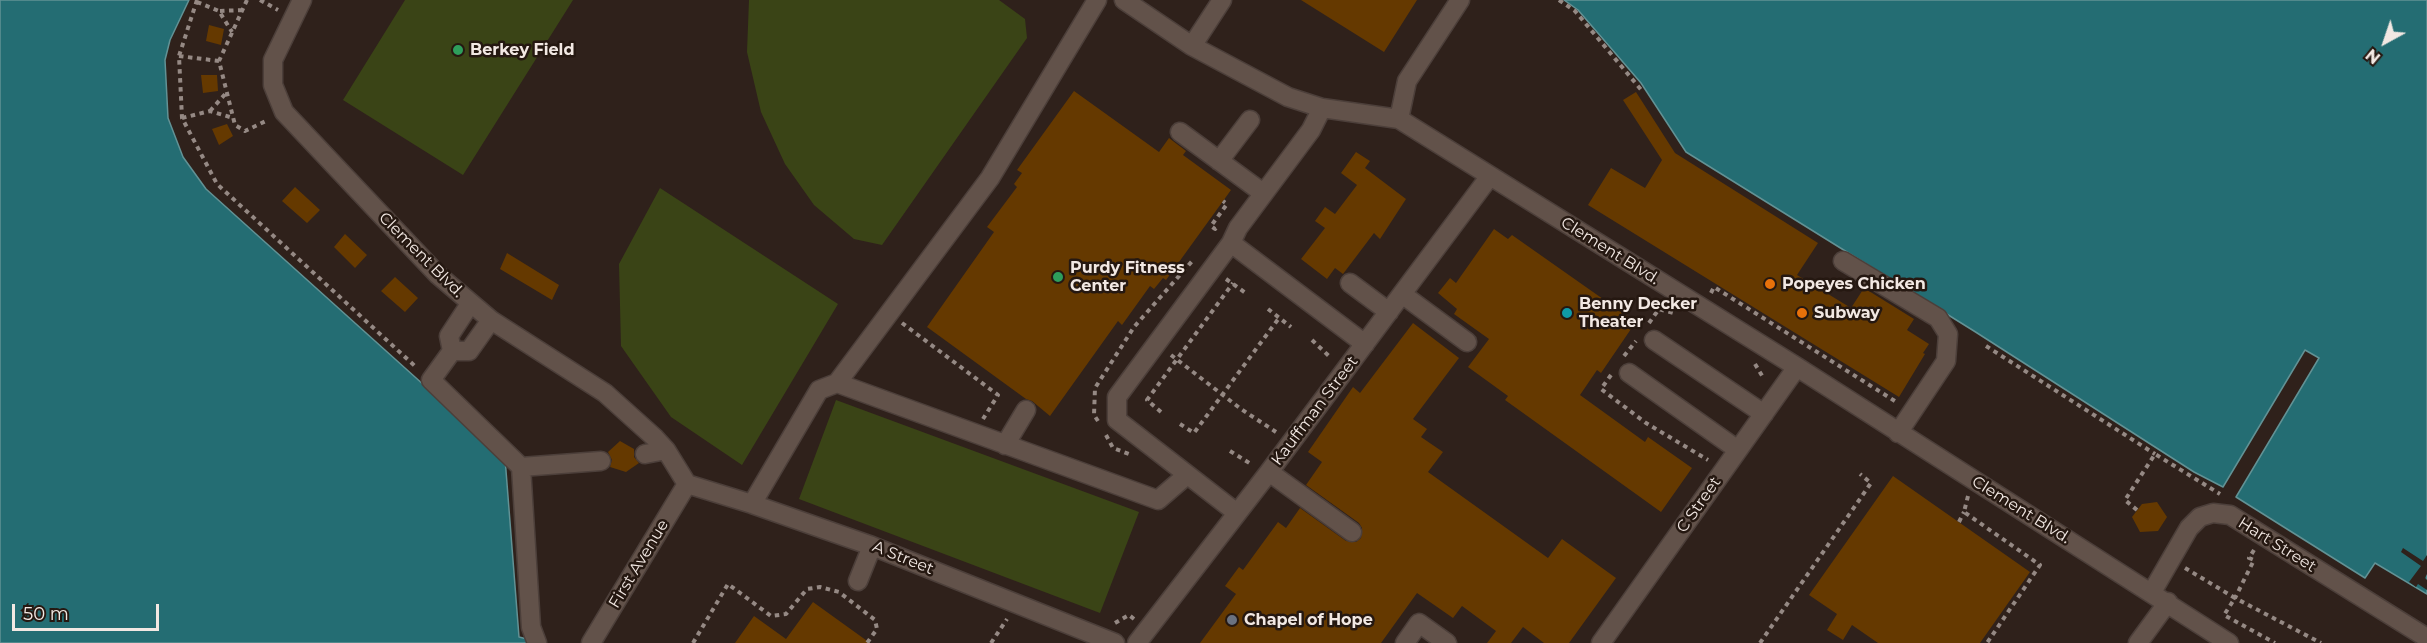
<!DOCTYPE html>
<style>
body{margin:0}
#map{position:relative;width:2427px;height:643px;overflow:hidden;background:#2f211b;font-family:Montserrat,sans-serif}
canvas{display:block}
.north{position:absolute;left:2355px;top:12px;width:60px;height:60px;-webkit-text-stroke:4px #251811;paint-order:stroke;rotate:220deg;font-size:16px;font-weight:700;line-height:24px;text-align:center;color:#f2e8e3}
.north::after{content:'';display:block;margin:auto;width:21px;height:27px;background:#f2e8e3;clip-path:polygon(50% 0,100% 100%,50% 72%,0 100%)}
.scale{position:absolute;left:12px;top:604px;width:147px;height:27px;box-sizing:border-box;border:3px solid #f2e8e3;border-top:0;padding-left:8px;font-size:18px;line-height:21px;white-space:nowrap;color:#f2e8e3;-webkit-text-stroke:4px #251811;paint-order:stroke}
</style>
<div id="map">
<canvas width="2427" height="643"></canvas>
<div class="north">N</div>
<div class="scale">50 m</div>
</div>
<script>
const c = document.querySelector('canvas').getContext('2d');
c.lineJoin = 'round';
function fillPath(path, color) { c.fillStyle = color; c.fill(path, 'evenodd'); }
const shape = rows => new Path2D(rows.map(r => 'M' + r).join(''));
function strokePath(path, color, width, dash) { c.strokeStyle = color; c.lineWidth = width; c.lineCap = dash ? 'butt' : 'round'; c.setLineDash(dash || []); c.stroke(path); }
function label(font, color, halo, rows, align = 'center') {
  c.font = font + ' Montserrat,sans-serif'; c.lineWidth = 5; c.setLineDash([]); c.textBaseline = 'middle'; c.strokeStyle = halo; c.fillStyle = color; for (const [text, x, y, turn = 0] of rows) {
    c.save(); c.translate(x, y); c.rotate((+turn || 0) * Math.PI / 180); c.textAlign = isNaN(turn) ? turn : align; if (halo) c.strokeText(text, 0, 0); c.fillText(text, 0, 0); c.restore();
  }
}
fillPath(shape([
 [405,0,573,0,463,175,343,100],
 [749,0,999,0,1025,19,1027,38,882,245,854,239,814,205,785,164,761,112,747,52],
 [660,188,838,304,742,465,671,417,621,346,619,264],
 [836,400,1139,512,1100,613,799,499]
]), '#3a4416');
const water = shape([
 [0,0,189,0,170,40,165,60,168,118,183,157,206,189,505,458,519,637,527,639,530,643,0,643,0,0],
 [1564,0,2427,0,2427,594,2375,563,2365,578,2236,497,2319,358,2305,350,2223,487,2194,472,1974,331,1686,152,1641,83,1578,10,1564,0]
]);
fillPath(water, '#246d73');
strokePath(water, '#629295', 1.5);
fillPath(shape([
 [2403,548,2423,561,2427,555,2427,574,2425,578,2427,580,2427,590,2418,584,2416,587,2409,582,2421,566,2401,552]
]), '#2f211b');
fillPath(shape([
 [1301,0,1417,0,1384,52],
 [209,25,224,29,221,45,206,41],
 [201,75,217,75,218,91,203,93],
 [1074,91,1159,152,1169,138,1186,151,1183,155,1231,190,1166,280,1163,278,1154,289,1150,286,1122,325,1118,321,1050,416,1032,401,1026,399,927,327,994,232,987,227,1017,187,1014,184,1022,173,1017,170],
 [1636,92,1675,153,1818,243,1797,275,1851,308,1864,288,1914,319,1907,330,1929,344,1923,353,1925,354,1899,397,1588,205,1611,168,1645,188,1662,160,1623,100],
 [227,124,233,136,219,145,212,129],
 [1356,152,1370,161,1365,168,1406,199,1380,239,1374,233,1343,274,1335,268,1327,279,1301,259,1325,228,1315,221,1325,207,1335,214,1357,185,1341,173],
 [295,187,320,210,307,223,282,201],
 [1494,229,1508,239,1512,235,1630,318,1625,325,1631,329,1601,373,1597,370,1580,395,1645,442,1648,437,1692,468,1661,512,1505,400,1508,396,1468,367,1489,339,1454,314,1457,309,1438,293,1450,278,1456,283],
 [345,234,367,255,355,268,334,247],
 [507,253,559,285,552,300,500,269],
 [395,277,418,298,405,312,381,291],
 [1413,323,1459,358,1413,419,1427,429,1421,437,1443,452,1428,472,1548,558,1562,539,1616,578,1569,643,1544,643,1523,627,1511,643,1487,643,1496,631,1462,606,1453,618,1417,593,1381,643,1200,643,1236,594,1225,586,1239,567,1243,570,1278,522,1286,528,1300,508,1346,541,1356,542,1361,538,1362,528,1359,523,1306,485,1322,462,1308,452,1353,387,1360,393],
 [620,441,634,449,634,457,639,463,626,472,610,467,612,460,608,452],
 [1893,476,2030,572,1980,643,1878,643,1852,625,1843,640,1827,630,1837,614,1809,595],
 [2157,502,2167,517,2158,531,2140,532,2132,517,2142,504],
 [813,602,870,643,735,643,754,616,786,639]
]), '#653900');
const minor = shape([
 [302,0,273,60,273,85,284,112,438,275,491,320,605,393,655,438,666,450,687,484],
 [1124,0,1192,46,1288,97,1322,108,1399,119,1797,367,2229,643],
 [1192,46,1222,0],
 [1399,119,1407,81,1460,0],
 [1180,132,1263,193],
 [1219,161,1250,120],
 [1231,243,1365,344],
 [1843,261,1938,318,1948,334,1946,361,1898,433],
 [1350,283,1389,312],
 [1402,294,1467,342],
 [491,320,469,351,452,351,431,380,521,467,531,627,537,643],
 [1654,340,1764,414],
 [452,351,449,336,470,304],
 [1629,373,1738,450],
 [837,383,990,178,1097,0],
 [1005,445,1026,410],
 [645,454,666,450],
 [521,467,601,461],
 [1269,472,1352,532],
 [687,484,752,504,872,546,1115,643],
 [752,504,819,390,837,383,1158,500,1187,475],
 [1237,513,1117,420,1117,397,1231,243,1238,228,1311,130,1322,108],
 [858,581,872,546],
 [2152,592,2189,528,2200,517,2213,513,2230,515,2427,638],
 [591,643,687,484],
 [1137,643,1269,472,1490,176],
 [1405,643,1419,623,1447,643],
 [1601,643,1797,367],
 [2138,643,2168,602]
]);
strokePath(minor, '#4c3f3a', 21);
strokePath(shape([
 [197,0,179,56,182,118,217,184,417,368],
 [247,0,219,61,235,125,245,131,268,120],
 [260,0,278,10],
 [1559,0,1575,11,1643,92],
 [197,2,219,11,232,32],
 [220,11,242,10],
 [179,56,219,61],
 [210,111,227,92],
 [182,118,210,111,233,118],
 [1216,228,1215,229,1211,226,1227,204,1223,201],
 [1226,279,1247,294],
 [1711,293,1714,287,1898,403],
 [1268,309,1291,327],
 [902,323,998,395,983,419],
 [1649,323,1659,309,1673,313],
 [1312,340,1331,358],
 [1986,346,2155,454],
 [1171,355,1241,409,1276,432],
 [1624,356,1636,341],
 [1755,364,1764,379],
 [1611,375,1601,389,1646,423,1708,460],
 [1161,412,1147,400,1233,283],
 [1098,421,1094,415,1095,388,1134,327,1194,259],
 [1180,424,1194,433,1279,318],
 [1106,435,1113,448,1129,454],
 [1230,451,1251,464],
 [1968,496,1964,512,2040,565,1987,643],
 [2137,510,2125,500,2155,454,2220,494],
 [1959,522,1964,512],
 [2254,550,2249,558,2254,560,2235,598,2321,643],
 [2185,568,2235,598,2224,615,2275,643],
 [1115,623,1129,615,1134,619],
 [693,643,728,584,771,616,786,614,807,589,820,587,839,592,875,620,877,629,867,643],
 [991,643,1007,619],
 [1760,643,1871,483,1860,474]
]), '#958984', 4, [4.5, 4.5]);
strokePath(minor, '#62524a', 18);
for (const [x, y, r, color] of [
 [458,50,6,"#2e9e5b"],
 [1058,277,6,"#2e9e5b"],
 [1770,284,6,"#e8710a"],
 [1567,313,6,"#0f9aa8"],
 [1802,313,6,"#e8710a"],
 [1232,620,6,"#6b7280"]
]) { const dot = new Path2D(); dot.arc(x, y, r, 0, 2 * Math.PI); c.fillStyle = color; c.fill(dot); strokePath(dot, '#251811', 2); }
label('bold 16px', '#f2e8e3', '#251811', [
 ["Berkey Field",470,50],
 ["Purdy Fitness",1070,268],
 ["Center",1070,286],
 ["Popeyes Chicken",1782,284],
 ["Benny Decker",1579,304],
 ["Theater",1579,322],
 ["Subway",1814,313],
 ["Chapel of Hope",1244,620]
], 'left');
label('16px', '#f2e8e3', '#251811', [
 ["Clement Blvd.",1610,251,32],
 ["Clement Blvd.",421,255,45],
 ["Kauffman Street",1315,411,-53],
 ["C Street",1699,505,-55],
 ["Clement Blvd.",2021,510,32],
 ["Hart Street",2277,545,32],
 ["A Street",903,558,22],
 ["First Avenue",639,564,-59]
]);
</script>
